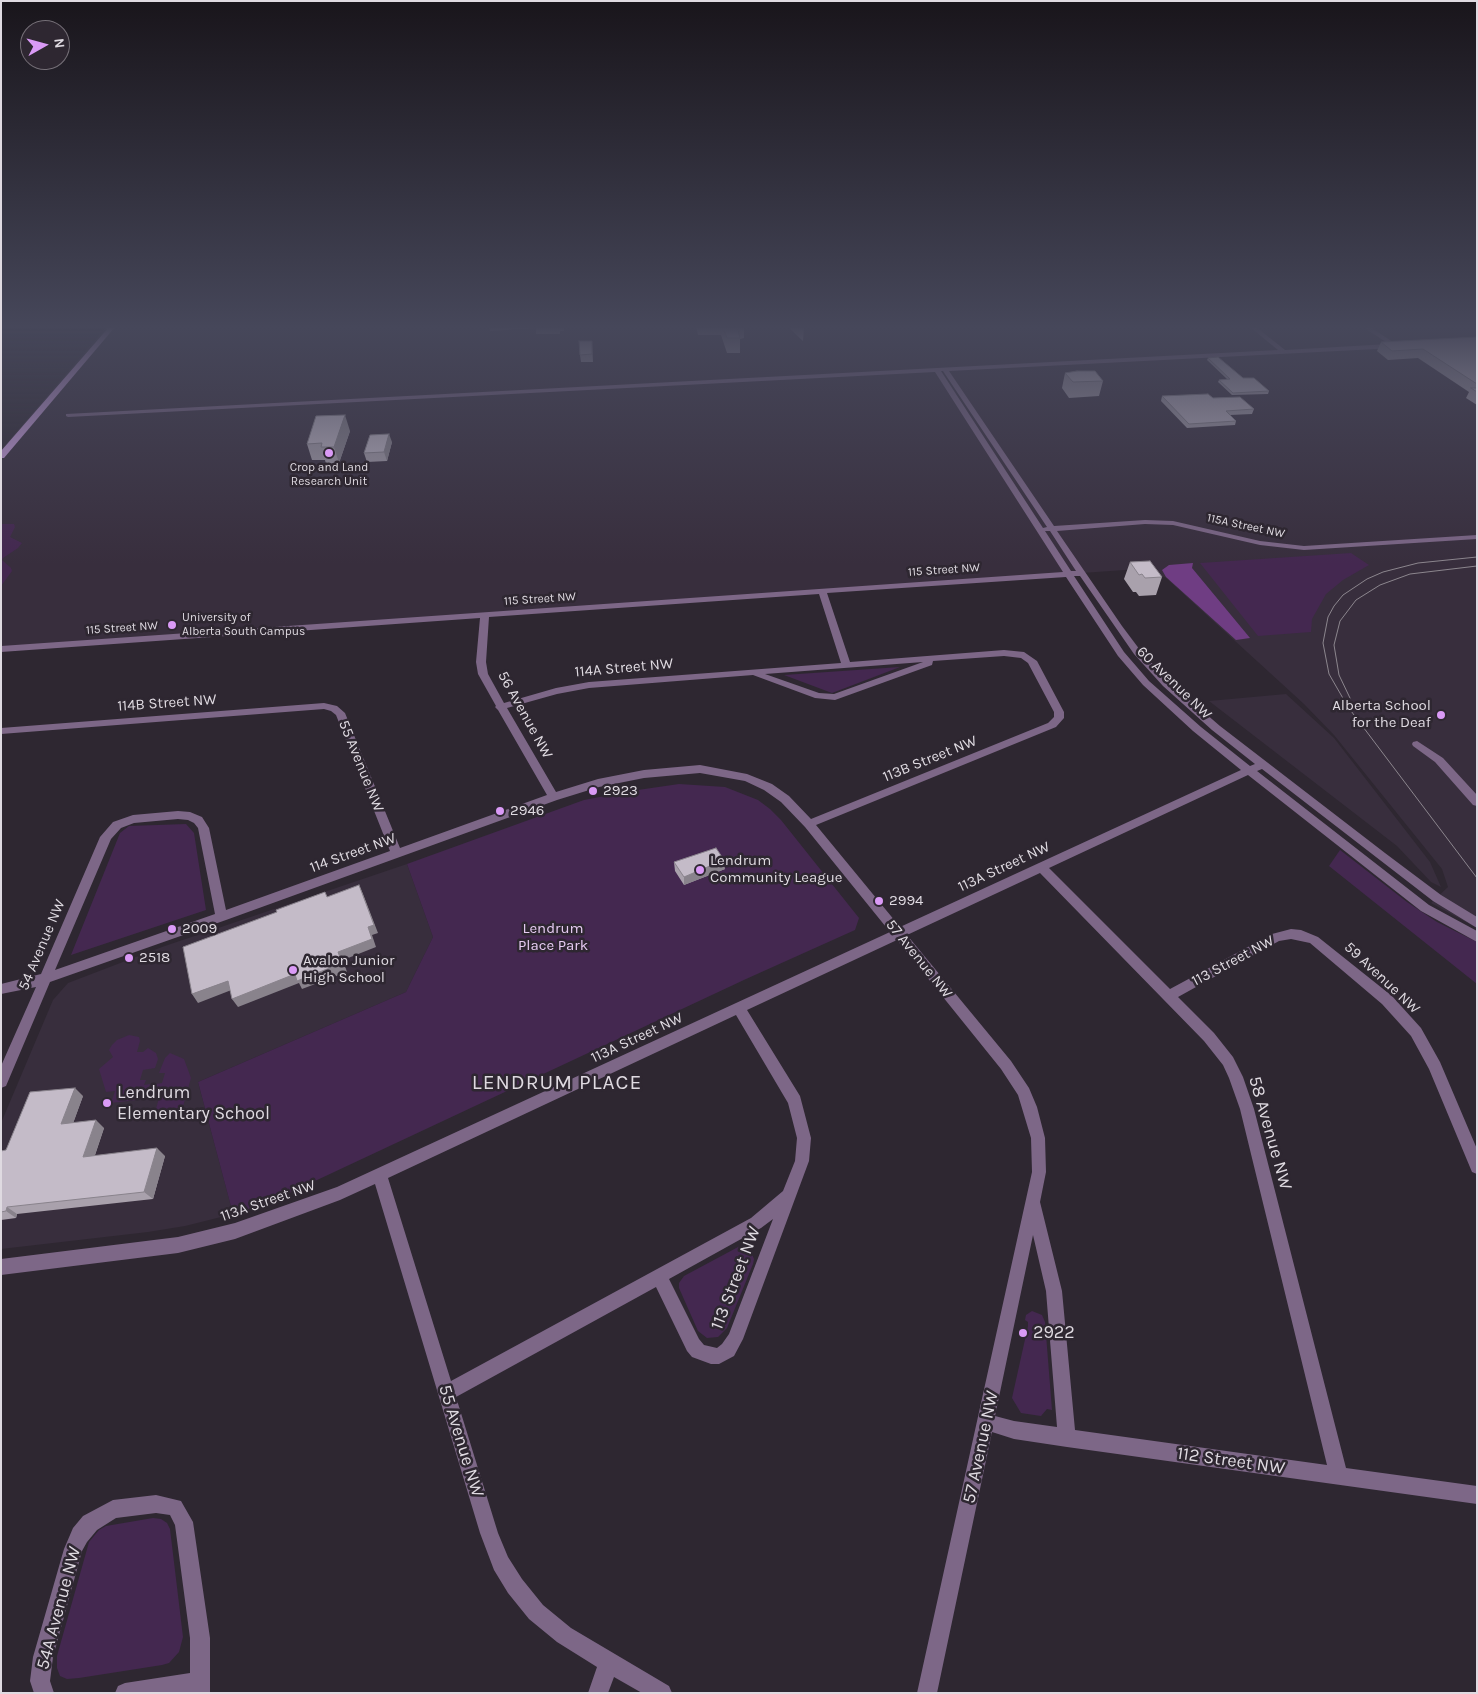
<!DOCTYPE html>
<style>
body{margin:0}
#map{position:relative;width:1478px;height:1694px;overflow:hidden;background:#2e2731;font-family:Karla,sans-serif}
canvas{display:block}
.frame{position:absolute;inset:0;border:2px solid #dfdae1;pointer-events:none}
.north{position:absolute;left:20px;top:20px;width:50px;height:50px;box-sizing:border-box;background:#2e2731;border:1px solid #756f77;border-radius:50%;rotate:83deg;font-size:14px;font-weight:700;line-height:20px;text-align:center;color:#dfdae1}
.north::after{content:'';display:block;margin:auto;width:18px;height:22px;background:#da9af6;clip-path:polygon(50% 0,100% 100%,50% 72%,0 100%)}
</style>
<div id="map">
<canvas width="1478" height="1694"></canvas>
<div class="frame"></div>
<div class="north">N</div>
</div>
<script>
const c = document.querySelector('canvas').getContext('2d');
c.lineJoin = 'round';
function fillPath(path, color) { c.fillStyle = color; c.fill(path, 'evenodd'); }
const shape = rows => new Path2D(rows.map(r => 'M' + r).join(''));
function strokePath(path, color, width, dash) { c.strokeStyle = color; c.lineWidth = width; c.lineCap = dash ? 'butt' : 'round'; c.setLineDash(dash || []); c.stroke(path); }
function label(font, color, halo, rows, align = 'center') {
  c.font = font + ' Karla,sans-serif'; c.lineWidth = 5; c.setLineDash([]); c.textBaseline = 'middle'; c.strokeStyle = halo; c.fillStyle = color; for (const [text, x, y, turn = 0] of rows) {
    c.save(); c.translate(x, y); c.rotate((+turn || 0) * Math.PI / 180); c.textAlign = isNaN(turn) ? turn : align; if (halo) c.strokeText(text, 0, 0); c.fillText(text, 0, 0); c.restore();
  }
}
fillPath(shape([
 [106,327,1477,327,1477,928,1431,903,1448,887,1442,869,1334,735,1304,704,1165,577,1139,569,1,649,1,450],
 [1286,694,1334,738,1430,862,1441,887,1431,882,1397,846,1209,701],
 [407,864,433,937,406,992,198,1082,233,1214,185,1226,148,1232,1,1249,1,1123,53,1000,68,983,162,947]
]), '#382e3d');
fillPath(shape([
 [1,524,14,524,15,527,10,537,22,543,18,548,3,558,2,560,11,568,12,571,1,586],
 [1351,553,1369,565,1343,580,1326,594,1312,619,1311,632,1258,636,1200,563],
 [900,667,832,693,784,675],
 [679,784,725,787,758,800,770,809,781,820,859,918,855,930,746,979,268,1203,233,1214,198,1082,406,992,433,937,407,864,584,800,631,791],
 [186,824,194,833,206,910,71,955,120,833,129,826],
 [1340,850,1407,902,1437,922,1477,942,1477,984,1329,866],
 [129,1035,139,1037,140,1041,137,1052,143,1052,148,1048,156,1053,158,1059,155,1068,143,1070,140,1080,146,1080,144,1085,150,1084,145,1099,111,1103,115,1091,106,1092,99,1069,113,1057,109,1050,112,1045,117,1040],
 [170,1053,184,1059,191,1078,180,1117,153,1120,159,1098,151,1098,156,1084,162,1083,165,1073,159,1073,165,1058],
 [740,1246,750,1250,754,1259,753,1264,727,1328,718,1337,707,1338,698,1331,679,1288,679,1283,684,1276],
 [1032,1311,1042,1315,1045,1322,1052,1410,1047,1409,1041,1416,1021,1413,1012,1398,1028,1326,1028,1322,1025,1320,1026,1315],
 [153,1518,161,1519,167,1523,170,1529,183,1637,179,1652,169,1663,162,1665,79,1678,67,1679,60,1676,57,1668,57,1656,89,1542,99,1530,106,1526]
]), '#442850');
fillPath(shape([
 [1193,563,1192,568,1250,638,1236,640,1166,577,1162,570,1169,565]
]), '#6f3d83');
fillPath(shape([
 [1250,327,1256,327,1285,350,1389,344,1363,327,1370,327,1399,346,1396,348,949,371,1054,526,1145,520,1173,521,1260,541,1304,546,1477,535,1477,539,1304,550,1260,545,1173,525,1145,524,1057,531,1122,626,1140,650,1169,682,1220,726,1385,853,1441,895,1477,917,1477,928,1433,901,1262,769,1257,771,1429,905,1477,931,1477,942,1421,911,1248,775,1049,868,1170,989,1272,934,1291,929,1301,930,1318,937,1392,996,1421,1028,1440,1062,1477,1149,1477,1174,1472,1172,1429,1069,1411,1036,1382,1004,1310,943,1291,939,1279,941,1178,997,1214,1033,1233,1057,1243,1077,1254,1109,1346,1468,1477,1486,1477,1504,1067,1447,1014,1439,992,1432,937,1693,917,1693,1032,1172,1031,1138,1018,1095,1001,1069,897,940,747,1010,800,1096,811,1138,809,1161,743,1339,734,1356,719,1364,711,1364,692,1357,687,1351,656,1287,456,1397,498,1533,508,1557,522,1579,543,1605,571,1628,669,1686,672,1693,642,1693,614,1677,608,1693,588,1693,597,1667,557,1642,529,1619,508,1593,494,1570,480,1533,375,1184,340,1200,235,1239,178,1253,1,1275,1,1259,178,1237,235,1223,337,1187,890,932,805,827,781,802,764,790,745,781,700,773,644,778,599,787,557,800,226,920,50,982,6,1086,1,1088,1,1066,36,987,1,994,1,984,41,974,100,837,113,822,133,815,178,811,190,812,202,817,209,828,226,910,390,851,336,715,331,711,324,709,1,734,1,728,324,703,337,706,345,713,400,848,547,795,498,710,495,707,496,706,478,674,476,662,480,618,1,652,1,646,1063,572,935,372,68,417,66,416,66,414,1278,350,1250,327],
 [941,371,943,371,1047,527,1043,528,941,371],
 [1045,531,1050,531,1076,571,1071,571,1045,531],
 [1074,576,1080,576,1134,654,1163,686,1212,730,1255,764,1250,766,1201,727,1149,681,1124,652,1074,576],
 [1066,577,1118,656,1143,685,1193,731,1241,770,900,927,816,825,1056,727,1064,718,1064,712,1037,661,1024,652,1004,650,850,662,827,593,1066,577],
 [819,594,841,663,589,682,556,688,504,703,488,674,486,662,489,617,819,594],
 [1004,656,1021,658,1028,663,1054,712,1054,717,1048,723,811,819,789,796,772,784,747,774,700,765,644,770,598,779,556,792,507,708,557,694,589,688,753,675,815,698,835,700,932,665,933,661,1004,656],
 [923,662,834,694,819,693,765,674,923,662],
 [178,819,188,820,194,823,198,828,215,914,55,970,111,839,121,828,134,823,178,819],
 [1040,873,1204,1041,1223,1065,1229,1078,1240,1109,1327,1465,1075,1430,1062,1291,1040,1202,1046,1172,1045,1138,1037,1107,1029,1088,1011,1061,907,935,1040,873],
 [736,1015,788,1103,797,1138,795,1161,783,1191,751,1218,451,1381,388,1178,736,1015],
 [773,1219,729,1334,722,1344,717,1348,704,1345,699,1339,669,1279,761,1228,773,1219],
 [1033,1235,1046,1291,1057,1427,1014,1421,995,1416,1033,1235],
 [1417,741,1443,758,1477,795,1477,806,1473,805,1435,762,1413,746,1412,744,1413,742,1417,741],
 [156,1495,181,1501,193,1522,210,1638,210,1693,115,1693,118,1686,125,1683,190,1673,190,1638,175,1525,170,1515,156,1513,116,1518,97,1530,87,1542,82,1551,53,1657,50,1681,54,1693,34,1693,30,1681,33,1657,64,1549,73,1528,83,1516,113,1500,156,1495]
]), '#7d6787');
fillPath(shape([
 [109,327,115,327,4,458,1,458,1,451,109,327]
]), '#d1a3e5');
strokePath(shape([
 [1477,557,1418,563,1383,572,1367,579,1343,595,1334,606,1328,617,1323,643,1329,674,1348,707,1477,878],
 [1350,698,1339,675,1334,645,1340,621,1356,600,1380,585,1410,574,1477,566]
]), '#8c868e', 1);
fillPath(shape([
 [489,327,564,327,564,331,560,331,560,334,536,334,536,328,490,331],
 [696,327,752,327,744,327,744,338,740,339,740,353,727,353,721,335,698,335],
 [788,327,804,327,803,341],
 [1477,337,1477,405,1466,398,1469,392,1418,358,1388,360,1377,351,1381,342],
 [592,341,593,362,581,362,580,355],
 [1208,358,1243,378,1269,391,1268,394,1232,395,1218,382,1219,380,1227,379,1207,360],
 [1065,373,1103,381,1099,396,1069,398,1062,388],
 [1162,396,1213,398,1254,409,1252,414,1230,415,1236,421,1235,425,1187,428,1161,401],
 [350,431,339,463,326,464,325,460,312,460,307,444],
 [392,442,387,461,367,462,364,453],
 [1130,562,1162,577,1156,595,1139,596,1136,592,1133,592,1124,579],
 [674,862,725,869,684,885,675,871],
 [83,1096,73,1123,104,1128,95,1155,165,1156,153,1199,17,1214,16,1218,1,1220,1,1151,6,1150]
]), '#a9a1ac');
fillPath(shape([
 [345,415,350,431,339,463,334,447],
 [389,434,392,442,387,461,384,452],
 [724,860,725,869,684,885,684,877],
 [359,885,363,894,378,933,372,935,376,947,343,960,347,972,302,989,299,983,238,1007,232,999,368,927],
 [228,981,234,989,198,1003,192,994],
 [75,1088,83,1096,70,1132,61,1124],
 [96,1120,104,1128,92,1164,83,1157],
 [157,1148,165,1156,153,1199,144,1192],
 [7,1207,17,1214,16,1218,6,1211]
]), '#89838c');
const building = shape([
 [723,327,737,327,740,338,727,338,723,327],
 [1477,337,1477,384,1423,349,1392,351,1381,342,1477,337],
 [579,341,592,341,592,354,580,355,579,341],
 [1218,357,1243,378,1254,378,1269,391,1233,393,1219,380,1230,379,1208,358,1218,357],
 [1077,371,1095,371,1103,381,1073,382,1065,373,1077,371],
 [1471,388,1477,388,1477,392,1471,388],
 [1208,394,1213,398,1240,397,1254,409,1226,411,1236,421,1189,424,1162,396,1208,394],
 [345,415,334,447,321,447,322,443,307,444,316,416,345,415],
 [389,434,384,452,364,453,370,435,389,434],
 [1150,561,1162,577,1145,578,1142,574,1139,575,1130,562,1150,561],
 [716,848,724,860,684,877,674,862,716,848],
 [359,885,374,925,368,927,372,939,338,952,342,963,297,981,295,974,232,999,228,981,192,994,183,947,277,912,276,910,325,892,327,897,359,885],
 [75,1088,61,1124,96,1120,83,1157,157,1148,144,1192,7,1207,6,1211,1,1212,1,1151,6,1150,30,1092,75,1088]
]);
fillPath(building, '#c4bbc8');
strokePath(building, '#89838c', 1);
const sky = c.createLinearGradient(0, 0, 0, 564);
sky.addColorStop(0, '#19151b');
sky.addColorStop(0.58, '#46475a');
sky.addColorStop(1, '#46475a00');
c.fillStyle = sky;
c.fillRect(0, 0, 1478, 564);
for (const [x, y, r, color] of [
 [329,453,5,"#da9af6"],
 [172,625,5,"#da9af6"],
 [1441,715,5,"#da9af6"],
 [593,791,5,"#da9af6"],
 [500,811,5,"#da9af6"],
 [700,870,5,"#da9af6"],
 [879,901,5,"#da9af6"],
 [172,929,5,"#da9af6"],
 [129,958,5,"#da9af6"],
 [293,970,5,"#da9af6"],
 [107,1103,5,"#da9af6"],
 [1023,1333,5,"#da9af6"]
]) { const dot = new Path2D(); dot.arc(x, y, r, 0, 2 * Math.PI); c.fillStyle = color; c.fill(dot); strokePath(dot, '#2e2731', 2); }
label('12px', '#dfdae1', '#2e2731', [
 ["Crop and Land",329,468],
 ["Research Unit",329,482],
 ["University of",182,618,"left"],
 ["Alberta South Campus",182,632,"left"]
]);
label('12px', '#dfdae1', '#2e2731', [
 ["115A Street NW",1246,526,12],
 ["115 Street NW",944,570,-4],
 ["115 Street NW",540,599,-4],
 ["115 Street NW",122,628,-4]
]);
label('15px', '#dfdae1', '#2e2731', [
 ["114A Street NW",624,668,-5],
 ["60 Avenue NW",1174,683,44],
 ["114B Street NW",167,703,-4],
 ["56 Avenue NW",525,715,61],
 ["113B Street NW",930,759,-22],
 ["55 Avenue NW",361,766,68],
 ["114 Street NW",353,853,-20],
 ["113A Street NW",1004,867,-25],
 ["54 Avenue NW",42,945,-67],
 ["57 Avenue NW",919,959,51],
 ["113 Street NW",1233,961,-28],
 ["59 Avenue NW",1382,978,43],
 ["113A Street NW",637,1038,-25],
 ["113A Street NW",268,1201,-19]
]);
label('15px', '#dfdae1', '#2e2731', [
 ["Alberta School",1431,706,"right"],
 ["for the Deaf",1431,723,"right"],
 ["2923",603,791],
 ["2946",510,811],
 ["Lendrum",710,861],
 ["Community League",710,878],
 ["2994",889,901],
 ["2009",182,929],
 ["2518",139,958],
 ["Avalon Junior",303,961],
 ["High School",303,978]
], 'left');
label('15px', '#e7ccf3', '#2e2731', [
 ["Lendrum",553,929],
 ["Place Park",553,946]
]);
label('18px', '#dfdae1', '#2e2731', [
 ["Lendrum",117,1093],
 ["Elementary School",117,1114],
 ["2922",1033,1333]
], 'left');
label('18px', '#dfdae1', '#2e2731', [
 ["58 Avenue NW",1270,1133,74],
 ["113 Street NW",736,1278,-69],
 ["55 Avenue NW",461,1441,73],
 ["57 Avenue NW",981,1447,-78],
 ["112 Street NW",1231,1461,8],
 ["54A Avenue NW",59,1608,-75]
]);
c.letterSpacing = '1px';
label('21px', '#dfdae1', '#2e2731', [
 ["LENDRUM PLACE",557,1083]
]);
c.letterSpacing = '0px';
</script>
